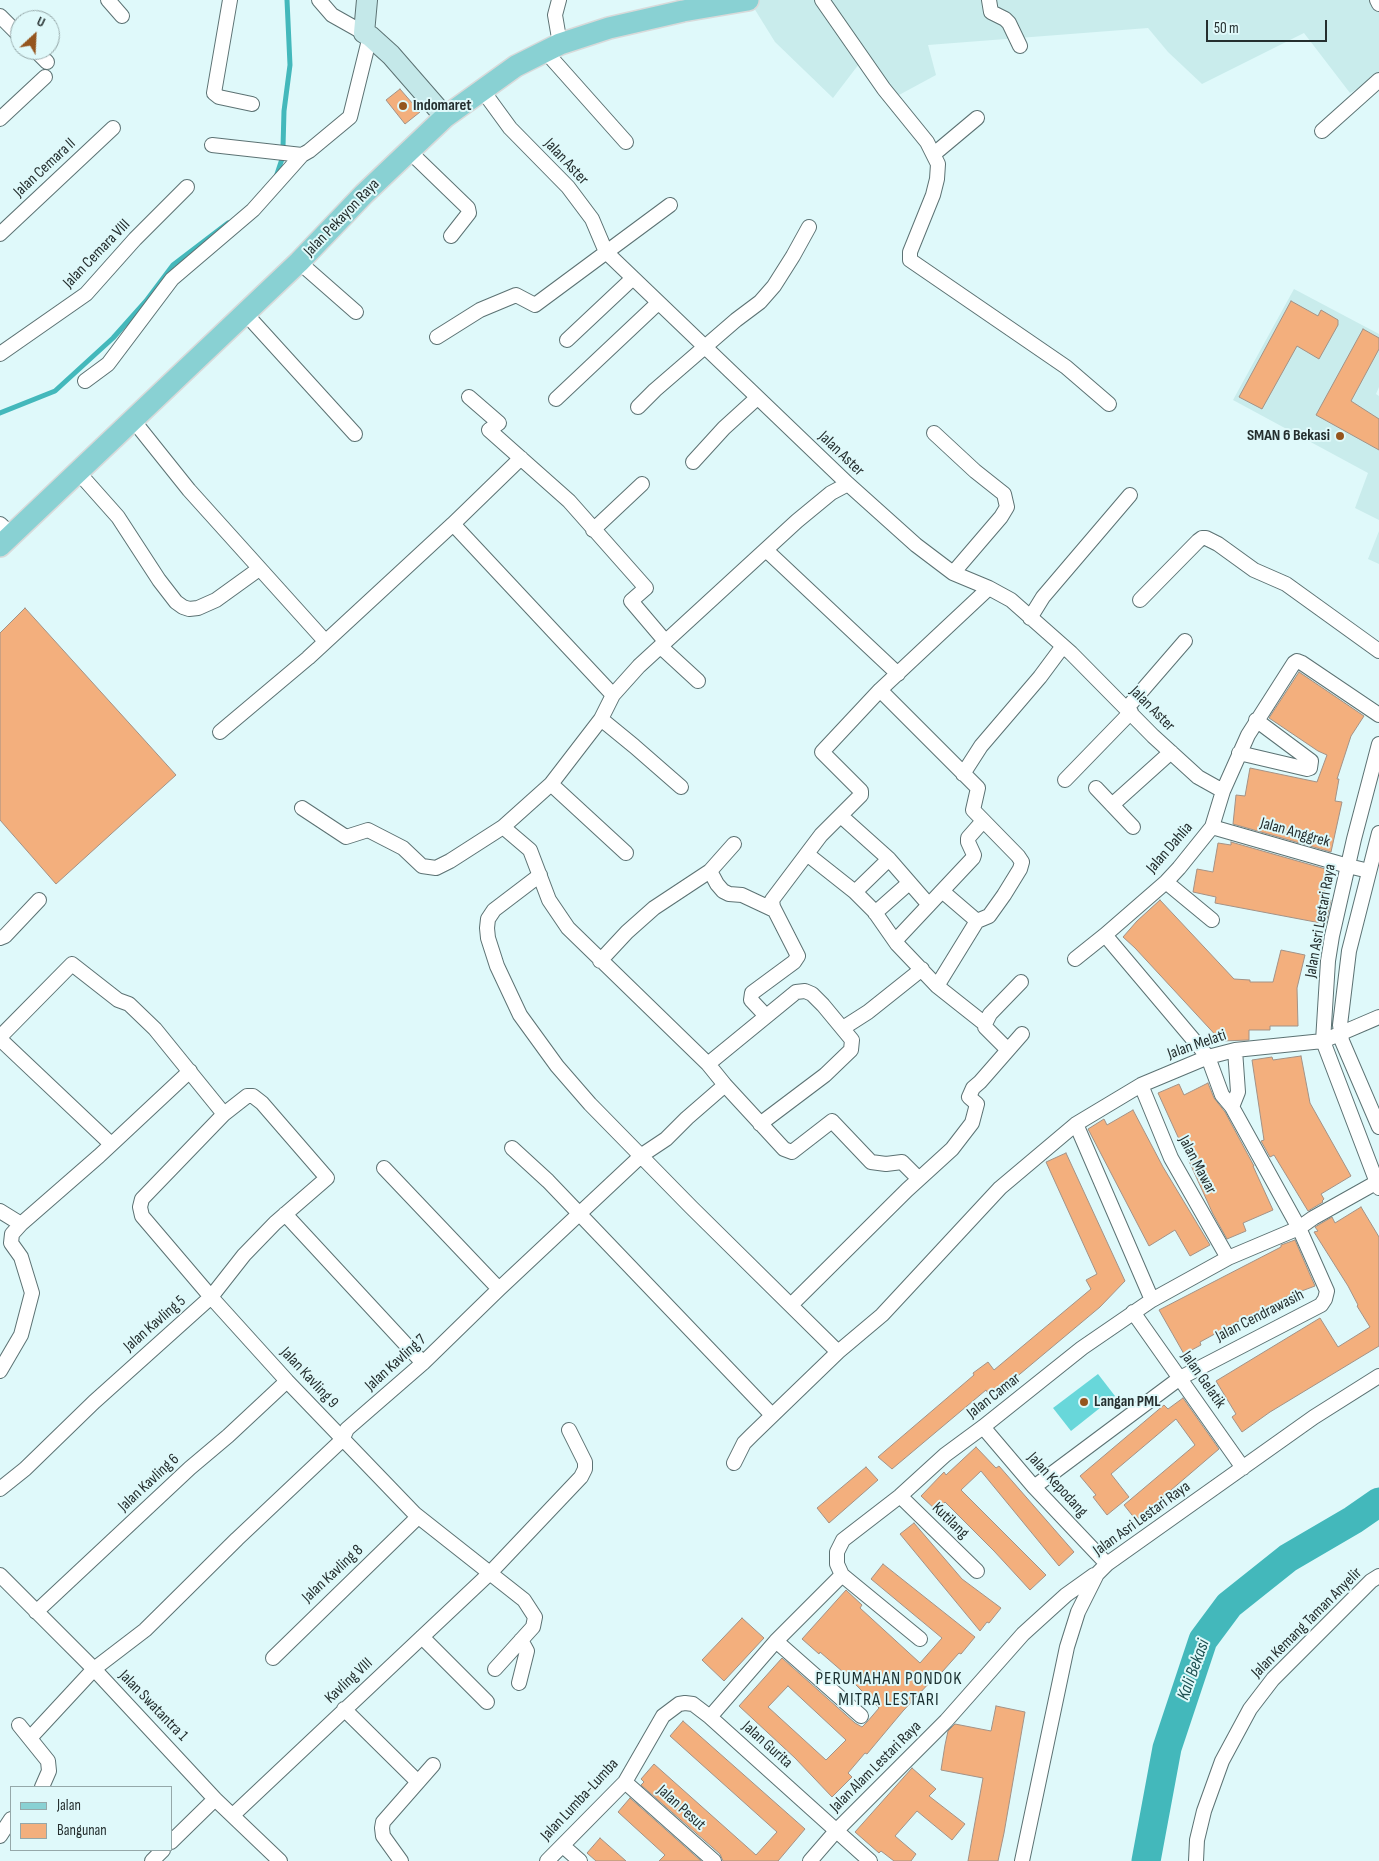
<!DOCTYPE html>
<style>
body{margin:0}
#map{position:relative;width:1379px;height:1861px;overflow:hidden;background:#dff9fa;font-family:"Sofia Sans Condensed",sans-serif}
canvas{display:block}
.legend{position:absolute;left:10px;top:1786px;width:162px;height:65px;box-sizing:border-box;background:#dff9fa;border:1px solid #95a8a9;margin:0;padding:6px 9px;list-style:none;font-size:15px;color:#252f2f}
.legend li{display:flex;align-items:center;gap:10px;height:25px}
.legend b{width:25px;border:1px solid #95a8a9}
.north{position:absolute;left:10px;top:10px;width:50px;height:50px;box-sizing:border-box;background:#dff9fa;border:1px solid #95a8a9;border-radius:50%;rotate:25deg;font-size:14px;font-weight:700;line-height:20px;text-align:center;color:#252f2f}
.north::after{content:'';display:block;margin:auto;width:18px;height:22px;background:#95551e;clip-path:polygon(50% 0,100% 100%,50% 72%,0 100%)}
.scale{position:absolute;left:1206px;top:20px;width:121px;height:22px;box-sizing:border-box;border:2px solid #252f2f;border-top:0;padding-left:6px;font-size:15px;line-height:18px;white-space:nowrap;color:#252f2f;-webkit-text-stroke:4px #dff9fa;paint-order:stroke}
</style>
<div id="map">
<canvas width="1379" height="1861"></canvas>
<ul class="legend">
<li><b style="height:6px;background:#89d1d3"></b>Jalan</li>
<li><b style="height:14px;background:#f3af7d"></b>Bangunan</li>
</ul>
<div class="north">U</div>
<div class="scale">50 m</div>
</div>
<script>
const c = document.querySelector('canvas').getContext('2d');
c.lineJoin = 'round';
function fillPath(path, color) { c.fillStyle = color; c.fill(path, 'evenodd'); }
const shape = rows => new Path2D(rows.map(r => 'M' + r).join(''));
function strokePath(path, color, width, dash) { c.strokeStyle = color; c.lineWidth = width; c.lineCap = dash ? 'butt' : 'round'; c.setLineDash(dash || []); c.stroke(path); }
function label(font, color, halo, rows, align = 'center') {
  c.font = font + ' "Sofia Sans Condensed",sans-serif'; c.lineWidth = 4; c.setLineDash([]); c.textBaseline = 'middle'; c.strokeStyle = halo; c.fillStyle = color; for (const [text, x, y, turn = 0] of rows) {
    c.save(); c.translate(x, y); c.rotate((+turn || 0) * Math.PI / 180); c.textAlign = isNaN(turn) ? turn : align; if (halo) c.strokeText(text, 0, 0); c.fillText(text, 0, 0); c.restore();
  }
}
fillPath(shape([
 [749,0,1379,0,1379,77,1350,93,1304,33,1202,84,1168,52,1148,28,928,45,936,75,899,95,862,60,833,98,775,42],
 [1294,289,1379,334,1379,387,1376,394,1379,396,1379,520,1355,508,1368,473,1233,400],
 [1379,531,1379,564,1368,559]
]), '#c9ecec');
fillPath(shape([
 [1098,1374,1115,1396,1071,1431,1053,1408]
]), '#68d7da');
strokePath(shape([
 [283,147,284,111,290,65,287,0],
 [276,177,282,159],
 [0,413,55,391,113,338,146,301,173,265,228,223]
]), '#43b8bb', 5);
strokePath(shape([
 [1146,1861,1167,1748,1203,1640,1229,1605,1288,1558,1353,1520,1379,1502]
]), '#43b8bb', 29);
const building = shape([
 [400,89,420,112,405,124,386,100,400,89],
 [1291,301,1318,316,1321,310,1338,320,1338,325,1319,359,1297,346,1262,409,1239,397,1291,301],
 [1363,329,1379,338,1379,349,1351,401,1379,419,1379,450,1316,415,1363,329],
 [25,608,176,775,56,884,0,820,0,633,25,608],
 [1299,672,1364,716,1351,736,1337,779,1339,779,1335,801,1342,802,1331,852,1233,824,1236,795,1245,796,1250,768,1317,782,1327,755,1318,751,1269,718,1299,672],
 [1231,842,1329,870,1323,899,1331,900,1326,924,1215,903,1216,897,1193,892,1197,869,1213,872,1218,843,1231,845,1231,842],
 [1160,900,1234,979,1250,980,1250,982,1273,982,1281,950,1305,955,1297,988,1298,1026,1270,1026,1270,1030,1249,1030,1249,1040,1221,1041,1135,948,1123,937,1137,921,1160,900],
 [1301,1056,1310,1103,1351,1176,1321,1194,1324,1199,1322,1201,1323,1202,1308,1211,1274,1155,1270,1157,1261,1141,1264,1140,1252,1060,1272,1057,1273,1060,1301,1056],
 [1208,1083,1214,1098,1225,1112,1254,1166,1253,1166,1273,1210,1243,1223,1246,1231,1227,1239,1213,1214,1158,1093,1179,1084,1184,1095,1208,1083],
 [1133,1110,1163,1167,1210,1245,1190,1256,1175,1230,1149,1246,1088,1129,1104,1119,1107,1125,1133,1110],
 [1066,1153,1125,1281,1100,1307,1008,1384,1007,1383,990,1396,986,1390,892,1469,878,1457,974,1375,973,1373,988,1362,994,1370,1091,1289,1086,1280,1097,1274,1046,1162,1066,1153],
 [1361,1207,1379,1237,1379,1346,1270,1412,1242,1432,1232,1417,1236,1414,1216,1381,1320,1318,1338,1347,1370,1327,1357,1306,1358,1305,1348,1286,1314,1232,1318,1231,1315,1227,1332,1217,1335,1223,1361,1207],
 [1295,1240,1315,1286,1299,1292,1298,1291,1235,1323,1200,1342,1201,1345,1184,1354,1159,1310,1281,1247,1281,1245,1295,1240],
 [1183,1398,1219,1449,1136,1520,1124,1505,1195,1445,1176,1419,1111,1474,1129,1497,1107,1515,1093,1497,1096,1495,1080,1476,1164,1405,1168,1409,1183,1398],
 [976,1447,996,1468,999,1466,1074,1552,1059,1566,981,1471,961,1490,1046,1575,1030,1590,994,1551,945,1502,937,1511,921,1496,944,1472,946,1475,976,1447],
 [866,1467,878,1480,829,1523,817,1508,866,1467],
 [914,1523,962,1579,1001,1608,989,1623,987,1622,980,1631,900,1534,914,1523],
 [883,1564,975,1637,961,1654,959,1653,934,1681,932,1680,903,1711,867,1754,865,1753,848,1773,852,1777,832,1797,795,1758,739,1706,782,1658,855,1723,862,1727,867,1722,879,1708,843,1672,820,1652,819,1654,802,1639,846,1590,862,1605,860,1608,920,1663,942,1638,871,1579,883,1564],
 [788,1686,846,1740,826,1760,768,1707,788,1686],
 [742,1618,764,1638,724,1681,702,1660,742,1618],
 [996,1706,1025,1712,1004,1833,998,1861,968,1861,983,1778,941,1770,945,1745,948,1731,955,1724,991,1731,996,1706],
 [683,1721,805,1829,778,1861,723,1861,720,1854,641,1785,644,1782,641,1779,654,1764,756,1855,777,1832,670,1736,683,1721],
 [912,1768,936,1789,929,1796,965,1824,952,1840,917,1811,895,1836,916,1854,911,1861,894,1861,881,1851,879,1853,855,1832,912,1768],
 [630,1798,701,1861,659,1861,665,1855,618,1812,630,1798],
 [600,1838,626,1861,596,1861,587,1853,600,1838]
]);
fillPath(building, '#f3af7d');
strokePath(building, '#a39286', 1);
const street = shape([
 [108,0,122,16],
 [230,0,214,93,219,97,252,104],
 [319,0,332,15,364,33],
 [559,0,555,15,560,44],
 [822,0,884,89,927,142,938,164,937,179,933,195,910,252,910,260,1066,367,1109,404],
 [989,0,991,12,1005,19,1009,23,1020,46],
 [1377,0,1379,4],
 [0,16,20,36],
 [35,50,47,62],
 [545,51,626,142],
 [483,91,510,128,568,187,592,219,606,252,848,484,916,545,953,573,989,588,1011,600,1071,653,1153,736,1198,777,1223,791],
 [0,119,45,77],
 [1322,131,1379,80],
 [212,145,302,155,309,151,350,117,370,36],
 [409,151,468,208,469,213,451,236],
 [934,154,977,118],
 [0,234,113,128],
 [299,262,356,312],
 [245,313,355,434],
 [437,337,480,310,516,295,535,305,670,205],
 [567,340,633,278],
 [0,354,86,294,135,239,187,187],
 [85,381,108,364,172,279,253,210,302,155],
 [469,397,499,423,489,430,569,501,646,588,631,601,665,641],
 [556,399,658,303],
 [638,407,655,390,736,320,760,302,774,286,793,256,809,227],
 [133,420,189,490,325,641],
 [934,433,975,471,1004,494,1007,507,1001,517,953,573],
 [693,462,724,428,757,398],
 [78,472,118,517,159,580,176,602,183,607,189,609,198,608,216,600,259,569],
 [848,484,831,493,797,521,639,666,613,695,601,719,551,784,503,827,530,850,549,900,568,928,708,1064,725,1085,784,1149,792,1152,832,1121,871,1162,886,1164,902,1162,919,1179],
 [0,524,12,535],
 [453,524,521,458],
 [593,530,642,484],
 [766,550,898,674],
 [1140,600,1198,541,1202,538,1206,538,1218,544,1254,570,1286,584,1379,651],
 [1030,618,1043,597,1130,495],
 [661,647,698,681],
 [880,690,978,788,973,810,1018,856,1022,862,1020,869,1004,895,989,916,977,921,937,986],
 [1127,708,1185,641],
 [601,719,634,746,681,787],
 [220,732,308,658,453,524,613,695],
 [1379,744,1354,839,1332,936,1328,961,1323,1041,1379,1188],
 [1239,753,1307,769,1310,768,1311,761,1256,720],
 [963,774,981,746,1040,677,1063,646],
 [1065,780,1131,712],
 [551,784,626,853],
 [1096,788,1133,827],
 [1112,805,1171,752],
 [302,808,346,837,368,830,403,848,422,866,436,868,450,861,503,827],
 [1212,827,1348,866,1369,871],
 [1379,833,1349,951,1340,1025,1342,1041,1379,1127],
 [807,854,855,892,889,859,841,816],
 [889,859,929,905],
 [710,871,717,884,723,891,729,894,742,895,774,910],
 [540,875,494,910,488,919,487,928,488,938,497,966,520,1015,557,1066,590,1104,691,1207,838,1352],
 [1166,882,1212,920],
 [942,891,977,921],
 [855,892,874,911,897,944,937,986,985,1024,985,1027,1007,1049],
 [875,913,909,883],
 [0,938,5,936,39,900],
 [895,941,973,858,974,855,968,842,968,838,983,821],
 [1075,959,1105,935],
 [600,961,627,932,654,908,710,871,734,844],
 [766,1016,751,1000,752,993,794,962,798,956,773,907,772,900,821,835,861,795,861,791,822,752,880,690,989,588],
 [985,1024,990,1014,1021,982],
 [843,1028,868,1012,922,969],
 [0,1037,72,964,118,1000,129,1004,155,1029,224,1114],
 [0,1039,111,1144],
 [708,1064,796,992,805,991,812,994,823,1005,852,1040,851,1050,825,1075,760,1124],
 [1141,1085,1171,1158,1228,1258],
 [1232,1107,1222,1095,1208,1057,1105,935,1166,882,1179,868,1212,827,1223,791,1248,735,1294,663,1297,661,1302,663,1379,715],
 [1076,1124,1152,1300],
 [512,1148,548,1181,772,1415],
 [384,1168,499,1289],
 [0,1211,21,1224,12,1234,11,1243,21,1257,32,1293,21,1335,0,1371],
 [285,1214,423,1363],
 [21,1224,99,1156,190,1071],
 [791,1305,907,1190,952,1149,972,1123,977,1104,969,1097,973,1088,980,1082,1022,1034],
 [1133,1312,1243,1468],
 [983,1427,1034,1487,1107,1564],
 [734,1463,744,1443,752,1435,838,1352,882,1315,1000,1188,1076,1124,1141,1085,1208,1057,1235,1050,1323,1041,1379,1017],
 [1034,1487,1180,1378,1321,1305,1325,1299,1327,1291,1299,1228,1232,1107,1238,1092,1235,1050],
 [0,1489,25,1469,94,1402,211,1297,244,1255,275,1223,327,1178,262,1103,253,1096,247,1096,224,1114,142,1199,140,1207,142,1216,211,1297,287,1381,415,1514,524,1600,535,1617,533,1627,495,1669],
 [900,1496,977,1571],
 [0,1575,94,1669,215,1799,280,1861],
 [842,1575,920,1639],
 [36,1612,190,1468,228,1436,287,1381],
 [422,1637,487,1702],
 [776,1641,861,1716],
 [273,1658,418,1517],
 [519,1683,527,1651,521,1640],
 [344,1709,418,1782],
 [710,1717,776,1641,842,1575,837,1564,837,1552,843,1540,900,1496,945,1455,983,1427,1082,1348,1152,1300,1228,1258,1299,1228,1313,1218,1379,1181],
 [19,1725,48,1761,49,1771,42,1787],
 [30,1738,94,1669,145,1630,237,1539,342,1440,347,1429,423,1363,499,1289,642,1155,666,1139,687,1118,725,1085],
 [625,1782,714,1861],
 [233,1815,490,1573,581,1477,585,1469,585,1462,569,1430],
 [0,1836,11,1819],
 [171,1842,215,1799],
 [563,1846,580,1861],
 [152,1861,163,1850],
 [401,1861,383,1836,382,1828,383,1822,433,1765],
 [547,1861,625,1782,663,1716,679,1704,685,1703,693,1704,710,1717,870,1861],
 [810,1861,836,1831,946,1721,1023,1634,1066,1595,1094,1575],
 [1022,1861,1067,1647,1078,1612,1097,1574,1107,1564,1314,1417,1379,1376],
 [1196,1861,1197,1840,1204,1811,1222,1761,1250,1709,1273,1679,1371,1581,1379,1576]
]);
const secondary = shape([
 [367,0,364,33,370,36,391,55,445,117]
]);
const primary = shape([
 [0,546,299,262,364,194,445,117,516,66,560,44,609,28,683,11,748,0]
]);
strokePath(street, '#5c7273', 16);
strokePath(secondary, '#5c7273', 22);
strokePath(primary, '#d8dada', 24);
strokePath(street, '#fff', 14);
strokePath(secondary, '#c4e8e9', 20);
strokePath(primary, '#89d1d3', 21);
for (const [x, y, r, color] of [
 [403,106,5,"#95551e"],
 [1340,436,5,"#95551e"],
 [1084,1402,5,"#95551e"]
]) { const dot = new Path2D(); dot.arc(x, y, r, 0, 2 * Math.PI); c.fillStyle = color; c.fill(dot); strokePath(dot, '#dff9fa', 2); }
label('bold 16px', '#252f2f', '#dff9fa', [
 ["Indomaret",413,106],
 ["SMAN 6 Bekasi",1330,436,"right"],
 ["Langan PML",1094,1402]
], 'left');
label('16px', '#252f2f', '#dff9fa', [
 ["Jalan Aster",566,162,47],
 ["Jalan Cemara II",45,168,-43],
 ["Jalan Pekayon Raya",342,218,-46],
 ["Jalan Cemara VIII",97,254,-46],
 ["Jalan Aster",841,454,44],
 ["Jalan Aster",1152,709,45],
 ["Jalan Anggrek",1295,833,16],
 ["Jalan Dahlia",1170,848,-49],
 ["Jalan Asri Lestari Raya",1321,921,-80],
 ["Jalan Melati",1197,1045,-19],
 ["Jalan Mawar",1197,1165,62],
 ["Jalan Cendrawasih",1260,1316,-27],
 ["Jalan Kavling 5",155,1324,-41],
 ["Jalan Kavling 7",396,1363,-42],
 ["Jalan Kavling 9",309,1378,47],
 ["Jalan Gelatik",1203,1380,55],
 ["Jalan Camar",994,1396,-38],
 ["Jalan Kavling 6",149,1483,-43],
 ["Jalan Kepodang",1057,1485,48],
 ["Jalan Asri Lestari Raya",1142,1519,-36],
 ["Kutilang",950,1521,44],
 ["Jalan Kavling 8",333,1574,-43],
 ["Jalan Kemang Taman Anyelir",1307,1623,-45],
 ["Kavling VIII",349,1681,-43],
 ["Jalan Swatantra 1",153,1706,46],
 ["Jalan Gurita",767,1745,42],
 ["Jalan Alam Lestari Raya",876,1767,-45],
 ["Jalan Lumba-Lumba",580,1800,-47],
 ["Jalan Pesut",681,1808,42]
]);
label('italic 18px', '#1f5152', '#dff9fa', [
 ["Kali Bekasi",1194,1670,-70]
]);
c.letterSpacing = '1px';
label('18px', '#1b3030', '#dff9fa', [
 ["PERUMAHAN PONDOK",889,1679],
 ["MITRA LESTARI",889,1700]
]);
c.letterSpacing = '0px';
</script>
